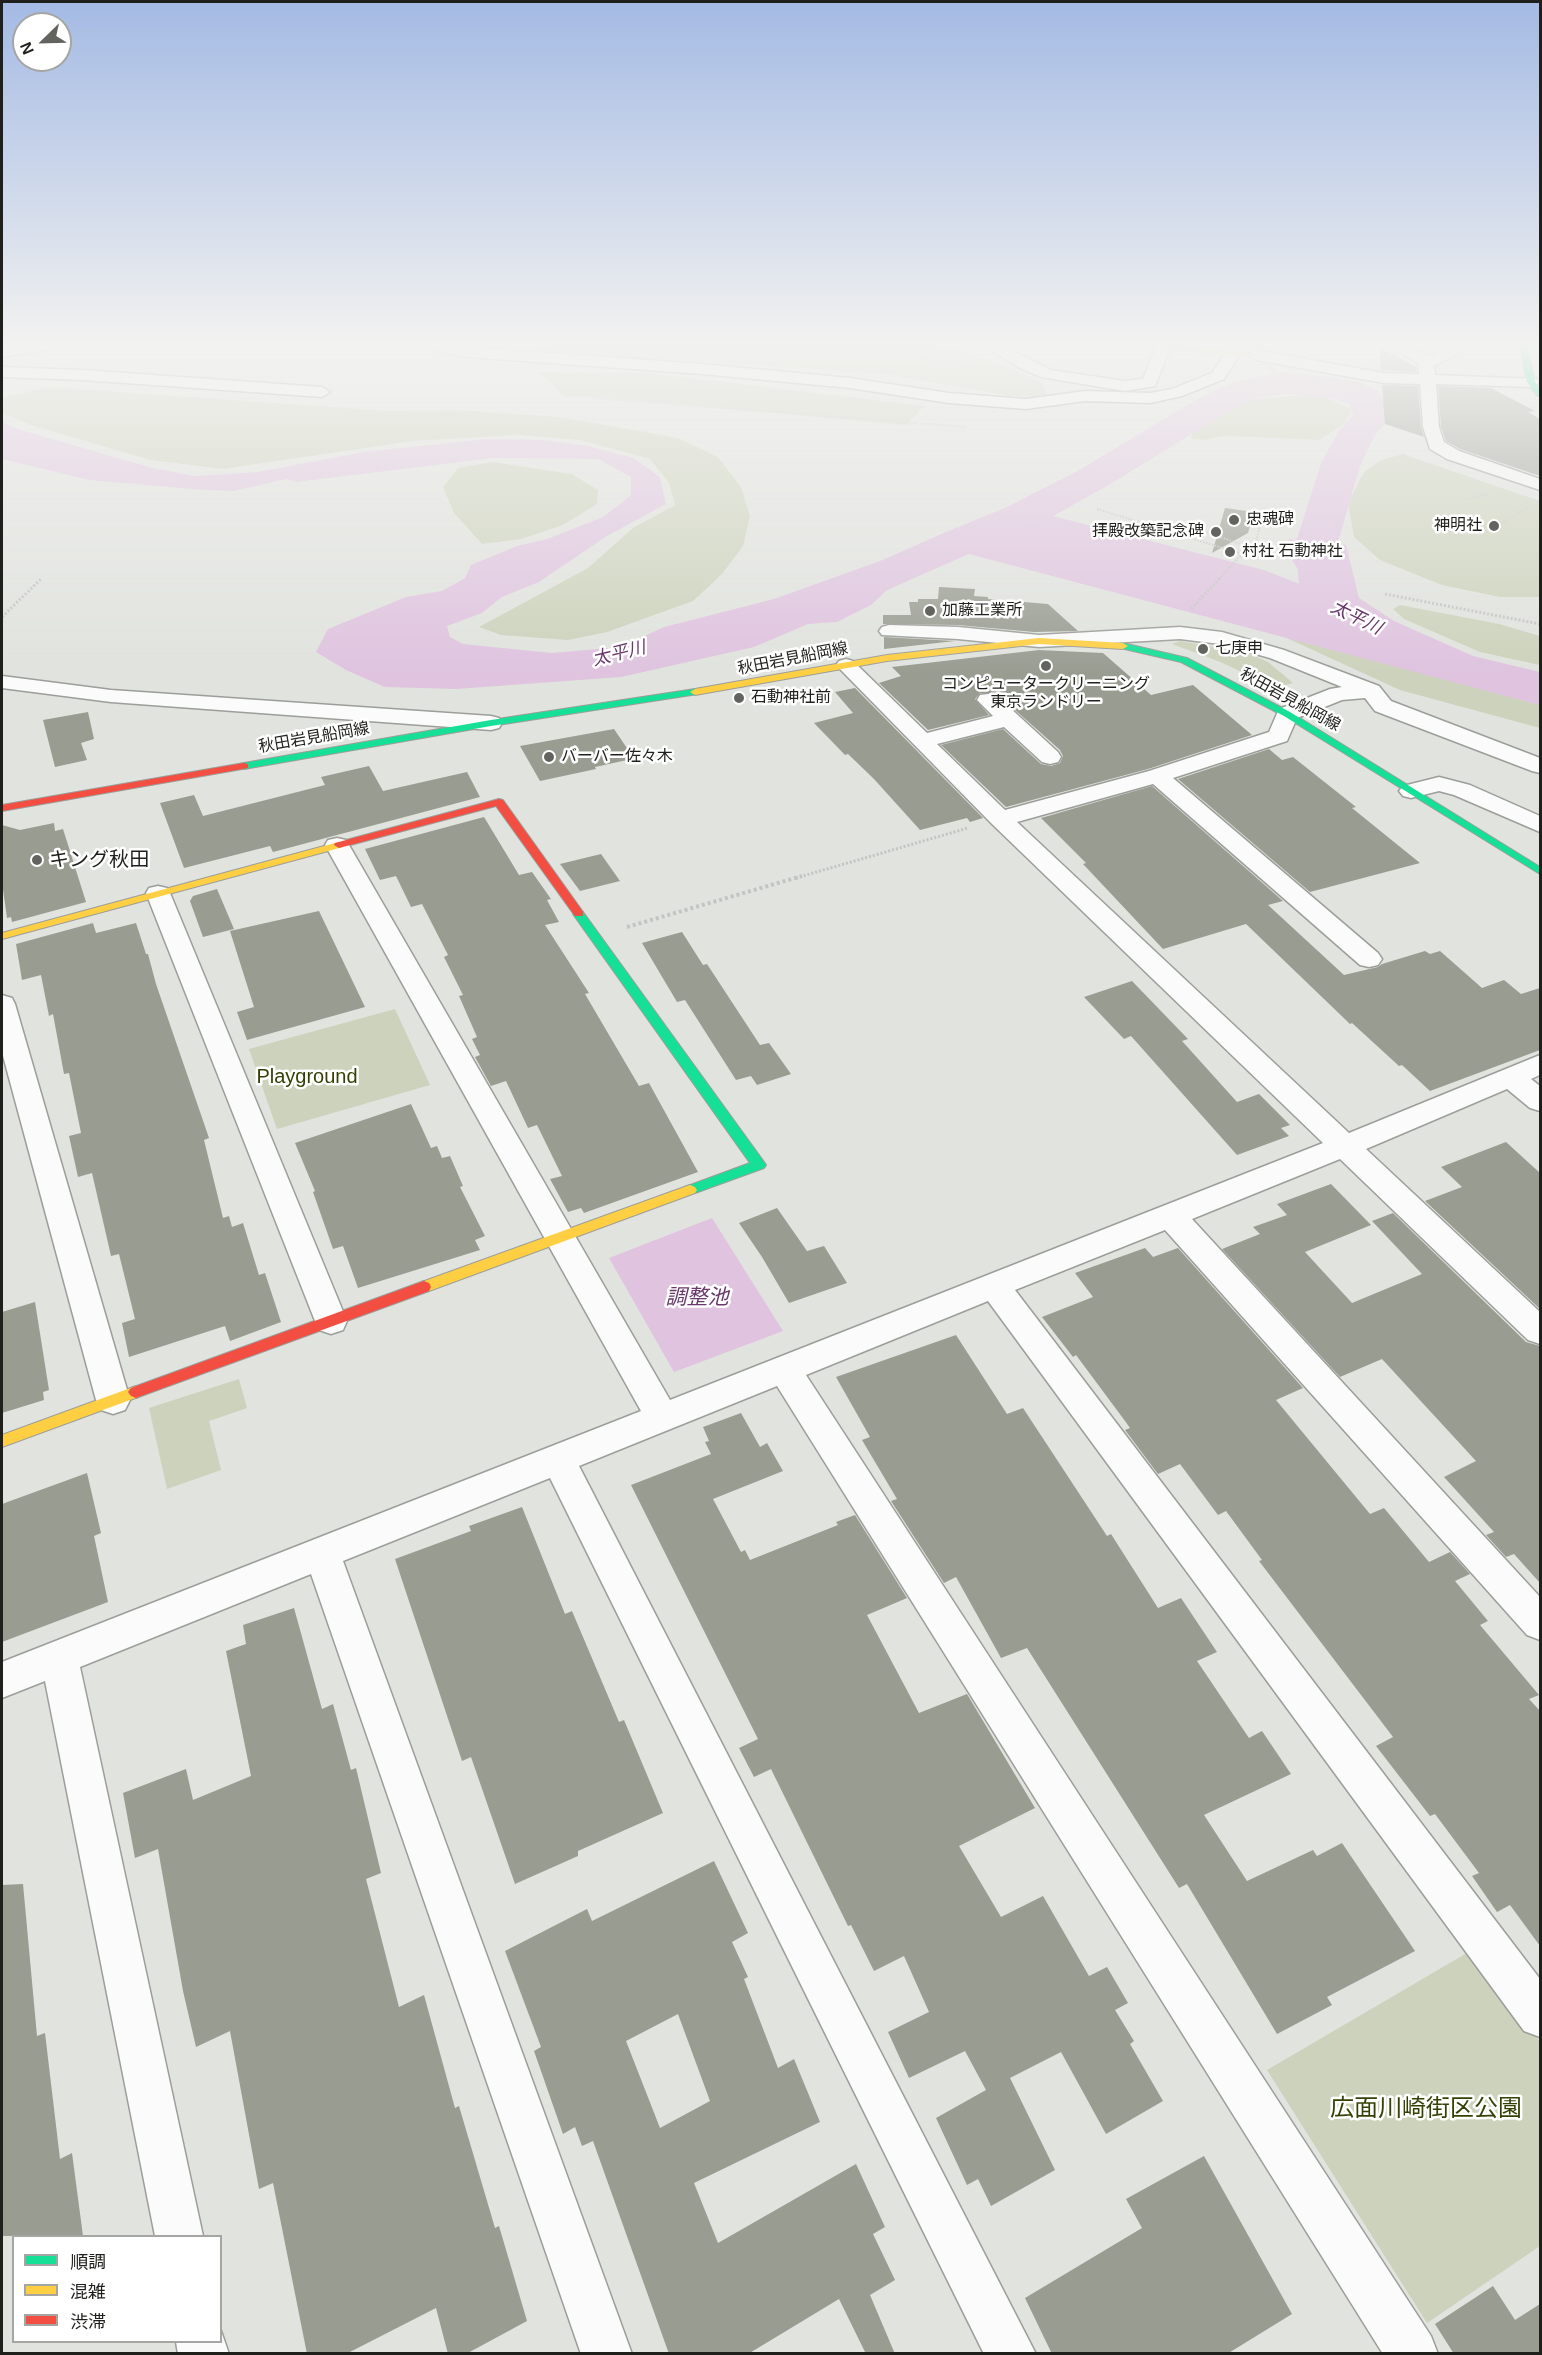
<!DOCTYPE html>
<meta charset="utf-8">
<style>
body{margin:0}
#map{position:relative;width:1542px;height:2355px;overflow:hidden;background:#e1e3de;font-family:Helvetica,"Noto Sans JP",sans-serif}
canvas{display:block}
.frame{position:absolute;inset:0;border:3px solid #1f201c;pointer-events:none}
.legend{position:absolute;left:12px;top:2235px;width:210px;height:108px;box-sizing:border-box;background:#fff;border:2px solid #a5a6a4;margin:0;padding:8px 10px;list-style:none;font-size:18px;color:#1f201c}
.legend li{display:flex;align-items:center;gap:12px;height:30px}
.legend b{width:30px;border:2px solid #a5a6a4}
.north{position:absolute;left:12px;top:12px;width:60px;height:60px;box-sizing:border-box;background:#fff;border:2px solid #a5a6a4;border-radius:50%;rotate:247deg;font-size:16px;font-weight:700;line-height:24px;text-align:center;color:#1f201c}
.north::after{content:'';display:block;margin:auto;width:21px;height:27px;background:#636460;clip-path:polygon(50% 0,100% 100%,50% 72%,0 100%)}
</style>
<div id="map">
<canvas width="1542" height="2355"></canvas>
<div class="frame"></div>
<ul class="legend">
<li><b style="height:8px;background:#16e098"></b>順調</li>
<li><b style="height:8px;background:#ffcf43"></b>混雑</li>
<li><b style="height:8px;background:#f24e42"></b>渋滞</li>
</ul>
<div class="north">N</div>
</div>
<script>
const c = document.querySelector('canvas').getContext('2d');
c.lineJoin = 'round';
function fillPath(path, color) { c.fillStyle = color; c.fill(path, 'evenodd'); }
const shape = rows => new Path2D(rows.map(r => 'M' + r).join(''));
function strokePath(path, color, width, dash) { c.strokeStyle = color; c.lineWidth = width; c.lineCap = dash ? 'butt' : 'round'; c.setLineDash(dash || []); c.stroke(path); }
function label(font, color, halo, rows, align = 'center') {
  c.font = font + ' Helvetica,"Noto Sans JP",sans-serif'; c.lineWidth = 5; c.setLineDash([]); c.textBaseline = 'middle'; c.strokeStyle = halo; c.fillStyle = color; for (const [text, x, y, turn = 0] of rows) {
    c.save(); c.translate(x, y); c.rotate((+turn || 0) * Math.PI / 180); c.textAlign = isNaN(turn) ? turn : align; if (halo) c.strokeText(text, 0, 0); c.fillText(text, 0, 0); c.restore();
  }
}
fillPath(shape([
 [545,344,926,344,959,349,1008,368,1040,381,1048,397,1009,396,892,375,703,361,597,359,528,351],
 [539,372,649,373,924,406,906,425,599,397,565,397],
 [47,387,390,411,456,410,559,417,678,438,718,457,741,487,750,516,743,546,722,574,693,601,607,632,568,640,501,635,479,627,588,568,633,528,675,505,669,483,650,459,580,440,519,435,413,441,223,469,150,460,34,426,2,413,2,398],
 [1292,396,1324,396,1352,410,1344,424,1319,440,1226,436,1203,440,1191,439,1192,434,1219,410,1255,399],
 [1403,454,1540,501,1540,597,1500,597,1442,585,1380,560,1354,537,1348,503,1364,472,1381,460],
 [492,462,572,474,598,490,597,504,563,525,521,539,482,544,454,513,443,487,458,468],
 [1400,605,1499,624,1540,636,1540,665,1480,652,1404,619,1393,609],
 [1278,634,1540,705,1540,728,1400,690],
 [1180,641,1245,652,1268,662,1293,683,1280,687,1253,677,1218,661,1172,644],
 [395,1009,430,1085,277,1129,249,1049],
 [239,1379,247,1408,209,1421,221,1470,167,1489,149,1408],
 [1472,1950,1540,2042,1540,2246,1427,2323,1267,2070]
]), '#ccd2bb');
fillPath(shape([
 [2,422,21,430,153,468,195,476,258,472,364,452,486,439,545,440,588,446,634,458,660,477,666,504,607,536,539,582,502,597,482,613,447,626,450,637,463,644,552,653,620,647,664,627,774,599,880,561,937,536,1025,506,1049,515,1264,570,1310,588,1288,554,1289,539,1346,545,1359,598,1394,621,1473,656,1540,672,1540,705,969,554,887,590,871,605,837,622,808,624,754,647,621,677,456,689,385,687,346,670,316,652,328,629,406,597,442,591,465,578,471,565,517,546,547,539,603,517,631,495,631,477,598,459,493,458,296,482,286,479,234,491,204,490,89,480,2,459],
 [712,1218,783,1331,674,1372,609,1258]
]), '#dfc3df');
fillPath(shape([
 [1258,344,1264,344,1267,362,1288,382,1288,384,1284,384,1262,364,1258,344]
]), '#dfc3df');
fillPath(shape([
 [1286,372,1357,381,1379,391,1391,418,1375,435,1361,463,1338,542,1344,594,1367,605,1374,615,1367,625,1351,629,1335,625,1306,610,1300,601,1296,542,1321,463,1340,429,1353,415,1350,405,1336,399,1286,394,1258,398,1227,413,1107,486,1037,525,964,555,949,559,934,555,928,546,934,537,1007,507,1079,470,1201,397,1236,381,1286,372]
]), '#dfc3df');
fillPath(shape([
 [1379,347,1416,367,1417,372,1381,370],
 [1382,385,1418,386,1421,427,1424,437,1385,424],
 [1438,386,1491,388,1535,411,1528,412,1540,419,1540,476,1460,449,1446,441,1441,427],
 [1225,508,1254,512,1248,533,1212,553],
 [939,587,975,589,974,596,988,597,988,599,1048,604,1078,631,1034,632,958,625,883,624,883,615,911,615,909,602,918,602,918,599,938,599],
 [884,637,955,641,884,649],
 [1039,650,1103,653,1151,695,1193,685,1252,735,1148,769,1006,807,941,745,1003,729,1041,764,1051,766,1060,763,1063,756,1060,750,996,693,980,693,975,699,989,715,928,730,879,683,901,676,892,667],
 [855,688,983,818,970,822,967,818,920,830,874,779,848,754,845,755,814,723,853,713,835,692],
 [88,712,94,739,81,743,87,760,55,767,43,720],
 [614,729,633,757,626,758,627,760,595,767,596,769,540,781,520,746],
 [1269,749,1282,760,1293,757,1356,807,1352,808,1420,863,1310,892,1178,779],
 [369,766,383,791,467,772,480,797,273,852,270,846,184,868,160,803,194,795,203,816,325,785,321,777],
 [1152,786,1283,901,1268,905,1344,975,1378,967,1382,964,1425,951,1430,954,1440,951,1482,988,1504,980,1521,994,1540,988,1540,1050,1430,1091,1402,1065,1399,1066,1352,1023,1350,1024,1246,924,1163,949,1083,864,1086,863,1041,818],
 [484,817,519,875,532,872,551,899,547,900,559,922,545,925,589,993,585,994,639,1086,649,1083,698,1172,584,1213,581,1208,568,1212,550,1179,562,1176,537,1125,528,1128,506,1081,491,1086,475,1057,480,1055,472,1039,477,1037,459,996,463,995,444,957,448,955,422,904,411,907,396,876,380,880,365,849],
 [54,823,55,831,63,829,86,902,12,922,11,917,7,918,2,882,2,825,20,830],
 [601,854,620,881,580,891,560,864],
 [217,889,234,929,203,937,190,901,193,896],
 [319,911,365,1007,247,1040,237,1012,254,1007,230,931],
 [93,923,96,933,136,923,146,954,148,954,156,984,209,1138,204,1140,223,1218,229,1216,232,1227,243,1223,259,1275,265,1273,281,1322,230,1341,225,1326,129,1357,122,1323,135,1319,119,1254,111,1256,92,1173,78,1177,69,1136,81,1133,69,1073,64,1074,53,1014,49,1016,41,975,22,980,16,944],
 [682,932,703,965,707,964,760,1045,769,1043,791,1074,757,1085,751,1076,736,1080,685,1000,677,1002,642,943],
 [1132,981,1188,1039,1182,1041,1237,1102,1259,1094,1290,1125,1281,1128,1289,1136,1237,1155,1131,1036,1124,1039,1084,997],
 [411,1104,431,1148,437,1146,442,1158,450,1156,463,1186,460,1187,485,1236,475,1240,480,1250,358,1288,343,1246,333,1249,313,1192,315,1191,295,1143],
 [1506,1142,1540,1173,1540,1309,1425,1201,1462,1187,1441,1167],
 [1331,1184,1371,1225,1305,1252,1352,1303,1422,1274,1372,1221,1393,1213,1526,1342,1540,1346,1540,1583,1514,1554,1506,1557,1486,1535,1494,1532,1444,1477,1476,1461,1382,1359,1340,1377,1222,1249,1260,1234,1253,1227,1287,1215,1277,1204],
 [777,1208,807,1251,824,1246,847,1283,789,1303,762,1257,739,1223],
 [1145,1248,1153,1257,1178,1248,1303,1388,1276,1400,1370,1514,1384,1508,1429,1562,1450,1552,1470,1574,1455,1581,1488,1621,1480,1625,1539,1695,1529,1699,1540,1711,1540,1946,1510,1905,1497,1912,1472,1876,1479,1873,1435,1814,1430,1816,1376,1746,1393,1737,1259,1561,1262,1560,1226,1511,1218,1515,1180,1464,1158,1474,1125,1430,1130,1428,1125,1421,1076,1355,1073,1357,1042,1317,1093,1297,1075,1273],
 [35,1302,49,1390,43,1392,44,1400,2,1413,2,1312],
 [956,1335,1007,1414,1023,1408,1107,1536,1111,1534,1158,1608,1181,1598,1217,1652,1197,1661,1249,1738,1262,1731,1291,1774,1204,1815,1247,1881,1313,1850,1317,1856,1342,1843,1415,1951,1327,1997,1332,2005,1277,2034,1187,1884,1179,1888,1027,1648,1001,1658,956,1577,944,1583,891,1501,897,1499,862,1440,870,1437,836,1377],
 [741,1413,760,1447,767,1443,783,1471,713,1499,741,1552,745,1550,750,1560,838,1525,836,1522,855,1515,907,1598,867,1615,919,1713,967,1694,1035,1808,959,1846,1001,1917,1043,1896,1089,1976,1107,1967,1128,2003,1115,2010,1134,2041,1130,2044,1163,2101,1106,2134,1061,2052,1010,2078,1055,2170,991,2206,978,2179,967,2185,936,2118,986,2090,965,2051,909,2078,888,2032,929,2012,904,1956,874,1971,851,1925,848,1926,771,1769,754,1777,739,1748,758,1739,631,1485,711,1454,705,1442,709,1441,703,1427],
 [87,1473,101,1533,94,1536,108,1602,2,1642,2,1504],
 [522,1507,565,1614,572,1611,619,1722,624,1720,663,1813,578,1851,578,1856,515,1884,471,1757,462,1761,395,1559,471,1531,469,1526],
 [294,1608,322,1709,333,1704,351,1770,356,1768,381,1873,366,1879,399,2007,424,1995,455,2108,459,2106,495,2228,499,2226,527,2321,466,2354,448,2354,436,2308,346,2354,307,2354,273,2183,259,2189,230,2031,196,2047,183,1991,158,1849,135,1858,123,1793,186,1769,193,1800,251,1776,226,1651,246,1644,243,1625],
 [714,1861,748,1933,732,1942,748,1977,744,1979,778,2068,794,2059,820,2122,694,2183,718,2243,856,2164,885,2227,873,2234,895,2280,870,2295,895,2354,866,2354,839,2299,748,2354,669,2354,593,2141,582,2146,575,2127,563,2134,534,2051,541,2047,505,1951,587,1909,592,1921],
 [678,2014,710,2101,660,2128,626,2041],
 [23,1884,37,2036,45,2033,60,2159,72,2153,83,2236,2,2236,2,1885],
 [1204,2156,1292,2314,1227,2354,1052,2354,1025,2298,1142,2228,1126,2199],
 [1493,2286,1515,2320,1540,2304,1540,2354,1454,2354,1435,2324]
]), '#999c91');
const street = shape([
 [29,344,63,344,55,349,2,357,2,349,29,344],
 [415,344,447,344,466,347,702,364,850,378,949,393,1026,399,1085,391,1150,393,1172,389,1212,373,1228,349,1233,347,1241,352,1224,379,1182,396,1150,403,1085,401,1026,409,949,403,850,388,702,374,466,357,418,347,415,344],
 [981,344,1000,344,1051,370,1125,381,1143,379,1157,344,1169,344,1171,346,1155,386,1125,391,1041,377,1020,368,981,344],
 [1387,344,1406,344,1429,356,1454,344,1474,344,1471,347,1434,366,1435,375,1537,379,1539,382,1537,385,1531,387,1436,384,1439,427,1444,442,1459,451,1540,479,1540,490,1447,459,1430,449,1423,427,1420,384,1384,383,1256,360,1248,355,1256,350,1384,373,1419,374,1418,363,1387,344],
 [2,367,83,370,322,387,330,392,322,397,83,380,2,377,2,367],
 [889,625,958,627,1039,635,1180,627,1222,632,1284,650,1379,686,1391,701,1540,758,1540,773,1532,771,1375,711,1365,698,1342,700,1297,718,1287,741,1173,778,1378,953,1382,959,1378,965,1369,967,1360,965,1153,784,1017,822,1349,1133,1540,1055,1540,1075,1531,1079,1540,1086,1540,1111,1530,1108,1507,1089,1366,1149,1540,1312,1540,1344,1528,1340,1340,1159,1192,1219,1540,1597,1540,1640,1527,1635,1165,1230,1015,1290,1540,1979,1540,2037,1524,2031,988,1301,806,1375,1431,2336,1438,2354,1383,2354,777,1386,579,1466,1036,2354,984,2354,550,1478,343,1561,632,2354,581,2354,311,1574,80,1667,203,2236,155,2236,45,1681,2,1698,2,1662,641,1411,325,845,328,840,337,838,346,840,349,845,670,1400,1323,1143,992,824,836,665,839,661,846,659,853,661,927,733,993,716,977,700,980,695,988,694,996,695,1058,752,1061,757,1058,762,1050,764,1042,762,1004,727,937,744,1005,810,1149,771,1269,732,1279,709,1330,689,1342,687,1270,658,1220,644,1180,639,1039,647,958,639,882,635,879,631,882,627,889,625],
 [2,676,111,690,491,716,499,718,502,723,499,728,491,730,111,702,2,688,2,676],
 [1439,777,1470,785,1540,816,1540,832,1454,795,1439,791,1411,798,1403,796,1399,791,1403,786,1439,777],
 [158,886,167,888,170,893,347,1321,343,1330,331,1334,319,1330,315,1321,146,893,149,888,158,886],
 [2,995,12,998,15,1004,130,1400,125,1410,113,1414,101,1410,96,1400,2,1052,2,995],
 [220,2328,229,2354,178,2354,176,2342,220,2342,220,2328]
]);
const fast = shape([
 [1520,344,1526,344,1535,382,1540,390,1540,396,1537,396,1527,382,1520,344],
 [1123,643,1187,658,1290,712,1540,867,1540,874,1284,716,1181,662,1120,648,1120,644,1123,643],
 [695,689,698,690,698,694,491,726,244,769,239,766,244,763,491,720,695,689],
 [579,911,583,912,764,1162,766,1165,764,1168,695,1193,685,1193,683,1190,685,1187,750,1163,573,914,579,911]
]);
const slow = shape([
 [1138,344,1161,344,1259,355,1256,357,1141,346,1138,344],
 [1039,638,1123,643,1128,646,1123,649,1039,644,887,661,695,695,690,692,695,689,887,655,1039,638],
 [339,842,343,843,343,847,2,939,2,933,339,842],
 [690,1185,695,1187,697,1190,695,1193,429,1291,419,1291,417,1287,419,1283,690,1185],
 [136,1386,141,1388,144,1392,141,1396,2,1447,2,1435,136,1386]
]);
const jam = shape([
 [244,763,248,764,248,768,2,811,2,805,244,763],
 [499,799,503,800,583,912,583,916,575,916,496,806,339,848,334,845,335,843,499,799],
 [424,1281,429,1283,431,1287,429,1291,141,1396,136,1398,131,1396,128,1392,131,1388,424,1281]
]);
strokePath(street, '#9c9e9a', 3);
strokePath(fast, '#9c9e9a', 2);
strokePath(slow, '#9c9e9a', 2);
strokePath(jam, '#9c9e9a', 2);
strokePath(shape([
 [781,344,912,356,978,367],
 [594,398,966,427],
 [1469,499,1489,494],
 [1097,509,1242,554],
 [1501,523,1529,507],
 [1190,526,1251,548,1242,554,1219,579],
 [1251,548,1256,542,1264,508]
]), '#c4c4c3', 2, [1.5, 1.5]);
strokePath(shape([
 [1385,594,1540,624],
 [1191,609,1220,578],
 [2,617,42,578],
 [796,878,968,828]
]), '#c4c4c3', 3, [2, 2]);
strokePath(shape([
 [627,927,802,876]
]), '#c4c4c3', 4, [3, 3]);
fillPath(street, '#fafbfa');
fillPath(fast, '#16e098');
fillPath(slow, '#ffcf43');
fillPath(jam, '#f24e42');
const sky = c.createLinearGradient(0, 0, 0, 674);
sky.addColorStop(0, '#a4bae4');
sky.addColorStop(0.51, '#f2f2f0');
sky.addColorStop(1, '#f2f2f000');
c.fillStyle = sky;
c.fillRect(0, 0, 1542, 674);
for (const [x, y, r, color] of [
 [1234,520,6,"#636460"],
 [1494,526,6,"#636460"],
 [1216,532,6,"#636460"],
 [1230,552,6,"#636460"],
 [930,611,6,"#636460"],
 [1203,649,6,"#636460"],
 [1046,666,6,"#636460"],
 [739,698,6,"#636460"],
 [549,757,6,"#636460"],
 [37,860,6,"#636460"]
]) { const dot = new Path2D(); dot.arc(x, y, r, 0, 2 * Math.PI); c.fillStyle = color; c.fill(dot); strokePath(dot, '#fff', 2); }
label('16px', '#1f201c', '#fff', [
 ["忠魂碑",1246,520],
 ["神明社",1482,526,"right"],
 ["拝殿改築記念碑",1204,532,"right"],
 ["村社 石動神社",1242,552],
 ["加藤工業所",942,611],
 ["七庚申",1215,649],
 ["コンピュータークリーニング",1046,685,"center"],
 ["東京ランドリー",1046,703,"center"],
 ["石動神社前",751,698],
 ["バーバー佐々木",561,757]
], 'left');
label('16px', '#1f201c', '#fff', [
 ["秋田岩見船岡線",793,659,-11],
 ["秋田岩見船岡線",1290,700,29],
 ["秋田岩見船岡線",314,738,-10]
]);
label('italic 18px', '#69376b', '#fff', [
 ["太平川",1356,618,26],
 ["太平川",619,654,-14]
]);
label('20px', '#1f201c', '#fff', [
 ["キング秋田",49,860]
], 'left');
label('20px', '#354104', '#fff', [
 ["Playground",307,1077]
]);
label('italic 21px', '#69376b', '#fff', [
 ["調整池",697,1298]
]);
label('24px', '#354104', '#fff', [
 ["広面川崎街区公園",1426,2109]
]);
</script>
